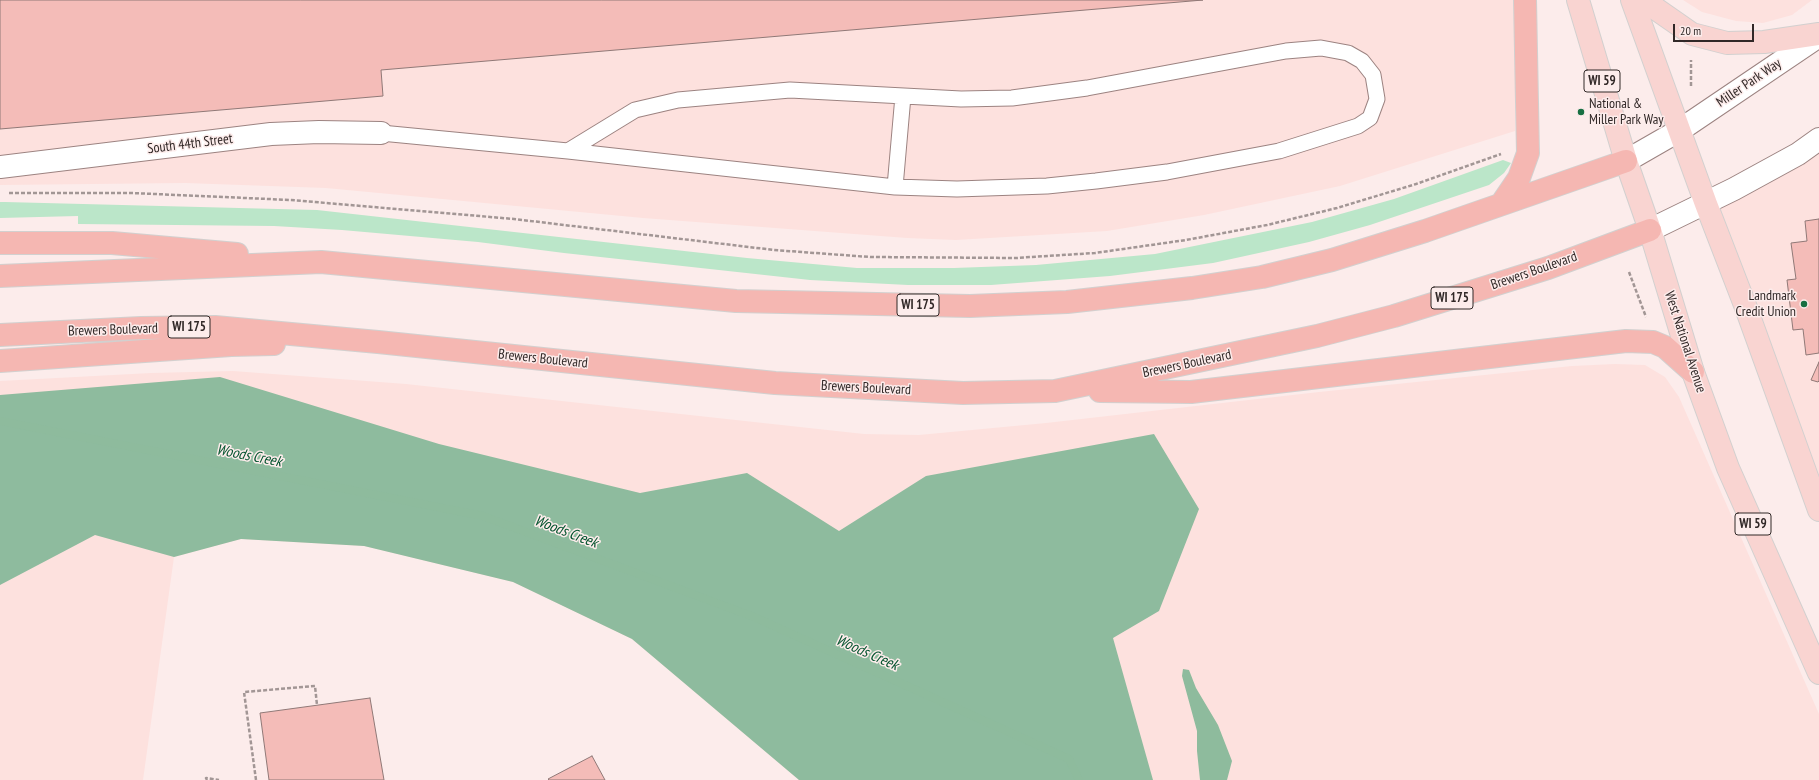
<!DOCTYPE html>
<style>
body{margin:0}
#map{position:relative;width:1819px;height:780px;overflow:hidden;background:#fceceb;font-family:"PT Sans Narrow",sans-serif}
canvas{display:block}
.scale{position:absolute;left:1673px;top:24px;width:81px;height:18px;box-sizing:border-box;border:2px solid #312827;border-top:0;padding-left:5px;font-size:12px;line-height:14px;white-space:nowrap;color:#312827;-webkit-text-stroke:3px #fceceb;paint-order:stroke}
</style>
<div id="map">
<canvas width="1819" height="780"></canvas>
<div class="scale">20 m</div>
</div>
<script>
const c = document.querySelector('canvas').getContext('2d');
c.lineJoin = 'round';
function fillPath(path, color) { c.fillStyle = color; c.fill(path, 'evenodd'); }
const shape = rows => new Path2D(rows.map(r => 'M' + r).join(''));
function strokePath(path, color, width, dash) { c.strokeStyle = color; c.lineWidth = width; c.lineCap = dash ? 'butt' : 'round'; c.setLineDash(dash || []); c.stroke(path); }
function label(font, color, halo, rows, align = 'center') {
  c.font = font + ' "PT Sans Narrow",sans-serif'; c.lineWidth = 3; c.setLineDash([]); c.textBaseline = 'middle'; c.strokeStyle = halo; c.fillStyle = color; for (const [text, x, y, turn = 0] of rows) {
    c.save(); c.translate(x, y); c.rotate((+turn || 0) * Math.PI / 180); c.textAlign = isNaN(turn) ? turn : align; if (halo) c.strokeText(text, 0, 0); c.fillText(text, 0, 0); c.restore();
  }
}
fillPath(shape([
 [0,0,1515,0,1515,131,1340,186,1204,215,1107,231,956,240,907,238,643,218,326,188,185,183,0,185],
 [1683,0,1812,0,1792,15,1763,23,1736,21,1702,12],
 [1819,139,1819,509,1706,204],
 [1615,364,1645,365,1665,377,1679,397,1819,714,1819,780,799,780,632,639,513,582,364,546,241,539,174,557,143,780,0,780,0,381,151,373,233,371,406,384,864,434,919,435,1046,423,1319,392,1572,366]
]), '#fde1de');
fillPath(shape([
 [1503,160,1511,163,1504,173,1489,185,1370,225,1309,242,1213,263,1110,276,991,285,908,285,810,280,564,253,478,242,342,230,274,226,78,224,78,216,0,218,0,202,5,202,317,210,747,258,857,268,954,268,1036,265,1155,254,1312,222,1394,199]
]), '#bbe6c9');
fillPath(shape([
 [220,377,439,444,640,493,747,473,839,531,926,476,1154,434,1199,509,1159,611,1113,638,1153,780,799,780,632,639,513,582,364,546,241,539,174,557,95,535,0,585,0,395]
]), '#8ebb9e');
fillPath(shape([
 [1183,669,1189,670,1196,688,1218,725,1232,761,1227,780,1200,780,1197,751,1197,731,1182,676]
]), '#8ebb9d');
strokePath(shape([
 [0,421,483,516,754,617,1069,759,1079,780]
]), '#8ebb9d', 8);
const building = shape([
 [0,0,1203,0,381,70,383,96,0,129,0,0],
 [1819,219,1819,353,1806,355,1803,329,1793,330,1787,280,1796,279,1791,243,1807,241,1805,221,1819,219],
 [1819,362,1819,381,1818,382,1811,380,1819,362],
 [370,698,384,780,269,780,260,713,370,698],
 [592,756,605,780,549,780,548,779,592,756]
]);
fillPath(building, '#f4bcb8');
strokePath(building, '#907977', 1);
const lane = shape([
 [381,133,568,151,895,187,957,189,1047,186,1096,181,1167,172,1279,151,1358,126,1370,118,1377,99,1373,75,1362,61,1348,53,1321,48,1286,51,1087,88,1012,98,961,99,790,90,678,100,635,110,568,151],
 [895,187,903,96]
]);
const street = shape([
 [0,167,271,134,319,132,381,133]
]);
const secondary = shape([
 [1626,161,1680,130,1819,36],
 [1650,230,1734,189,1798,154,1819,139]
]);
const primary = shape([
 [1578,0,1626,161,1650,230,1693,372,1728,468,1819,673],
 [1632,0,1706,204,1745,305,1819,510],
 [1648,0,1656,9,1692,34,1727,43,1764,42,1819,34]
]);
const highway = shape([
 [1502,203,1519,178,1528,153,1525,0],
 [0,243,112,243,237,254],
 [0,276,321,262,736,301,970,306,1067,302,1192,288,1262,277,1332,260,1425,231,1626,161],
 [0,335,141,328,215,327,378,342,775,383,963,393,1055,391,1317,336,1394,316,1548,268,1650,230],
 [0,361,231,345,274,344],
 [1100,391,1191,392,1626,341,1653,342,1665,347,1693,372]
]);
strokePath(lane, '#9c8381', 17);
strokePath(street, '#9c8381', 24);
strokePath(secondary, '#9c8381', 24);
strokePath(primary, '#d2d0cf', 24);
strokePath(highway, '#d2d0cf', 24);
strokePath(shape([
 [1691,86,1691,60],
 [9,193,132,193,291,200,514,219,774,250,870,257,1016,258,1095,253,1186,240,1267,225,1337,208,1416,184,1501,154],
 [1629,272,1646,317],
 [207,780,206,778,219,780],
 [256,780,244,692,315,686,317,705]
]), '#a29695', 2.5, [4, 2]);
strokePath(lane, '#fff', 15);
strokePath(street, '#fff', 22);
strokePath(secondary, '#fff', 22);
strokePath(primary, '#f9d4d1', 22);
strokePath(highway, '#f5b7b2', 22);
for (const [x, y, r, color] of [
 [1581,112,4,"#176f42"],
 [1804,304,4,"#176f42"]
]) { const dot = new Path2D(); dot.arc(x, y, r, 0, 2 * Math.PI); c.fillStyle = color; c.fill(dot); strokePath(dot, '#fceceb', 1.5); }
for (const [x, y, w] of [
 [1602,81,36],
 [1452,298,42],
 [918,305,42],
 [189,327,42],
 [1753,524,36]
]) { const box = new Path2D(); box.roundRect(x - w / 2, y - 11, w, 22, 3); c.fillStyle = '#fceceb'; c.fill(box); strokePath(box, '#312827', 1); }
label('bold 13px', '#312827', null, [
 ["WI 59",1602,81],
 ["WI 175",1452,298],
 ["WI 175",918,305],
 ["WI 175",189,327],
 ["WI 59",1753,524]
]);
label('14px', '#312827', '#fceceb', [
 ["Miller Park Way",1749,83,-34],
 ["South 44th Street",190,144,-7],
 ["Brewers Boulevard",1534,271,-19],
 ["Brewers Boulevard",113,330,-2],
 ["West National Avenue",1685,342,72],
 ["Brewers Boulevard",543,359,6],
 ["Brewers Boulevard",1187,364,-12],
 ["Brewers Boulevard",866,388,3]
]);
label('14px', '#312827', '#fceceb', [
 ["National &",1589,104],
 ["Miller Park Way",1589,120],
 ["Landmark",1796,296,"right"],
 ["Credit Union",1796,312,"right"]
], 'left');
label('italic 15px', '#03532e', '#fceceb', [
 ["Woods Creek",249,456,11],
 ["Woods Creek",566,532,21],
 ["Woods Creek",867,653,24]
]);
</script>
